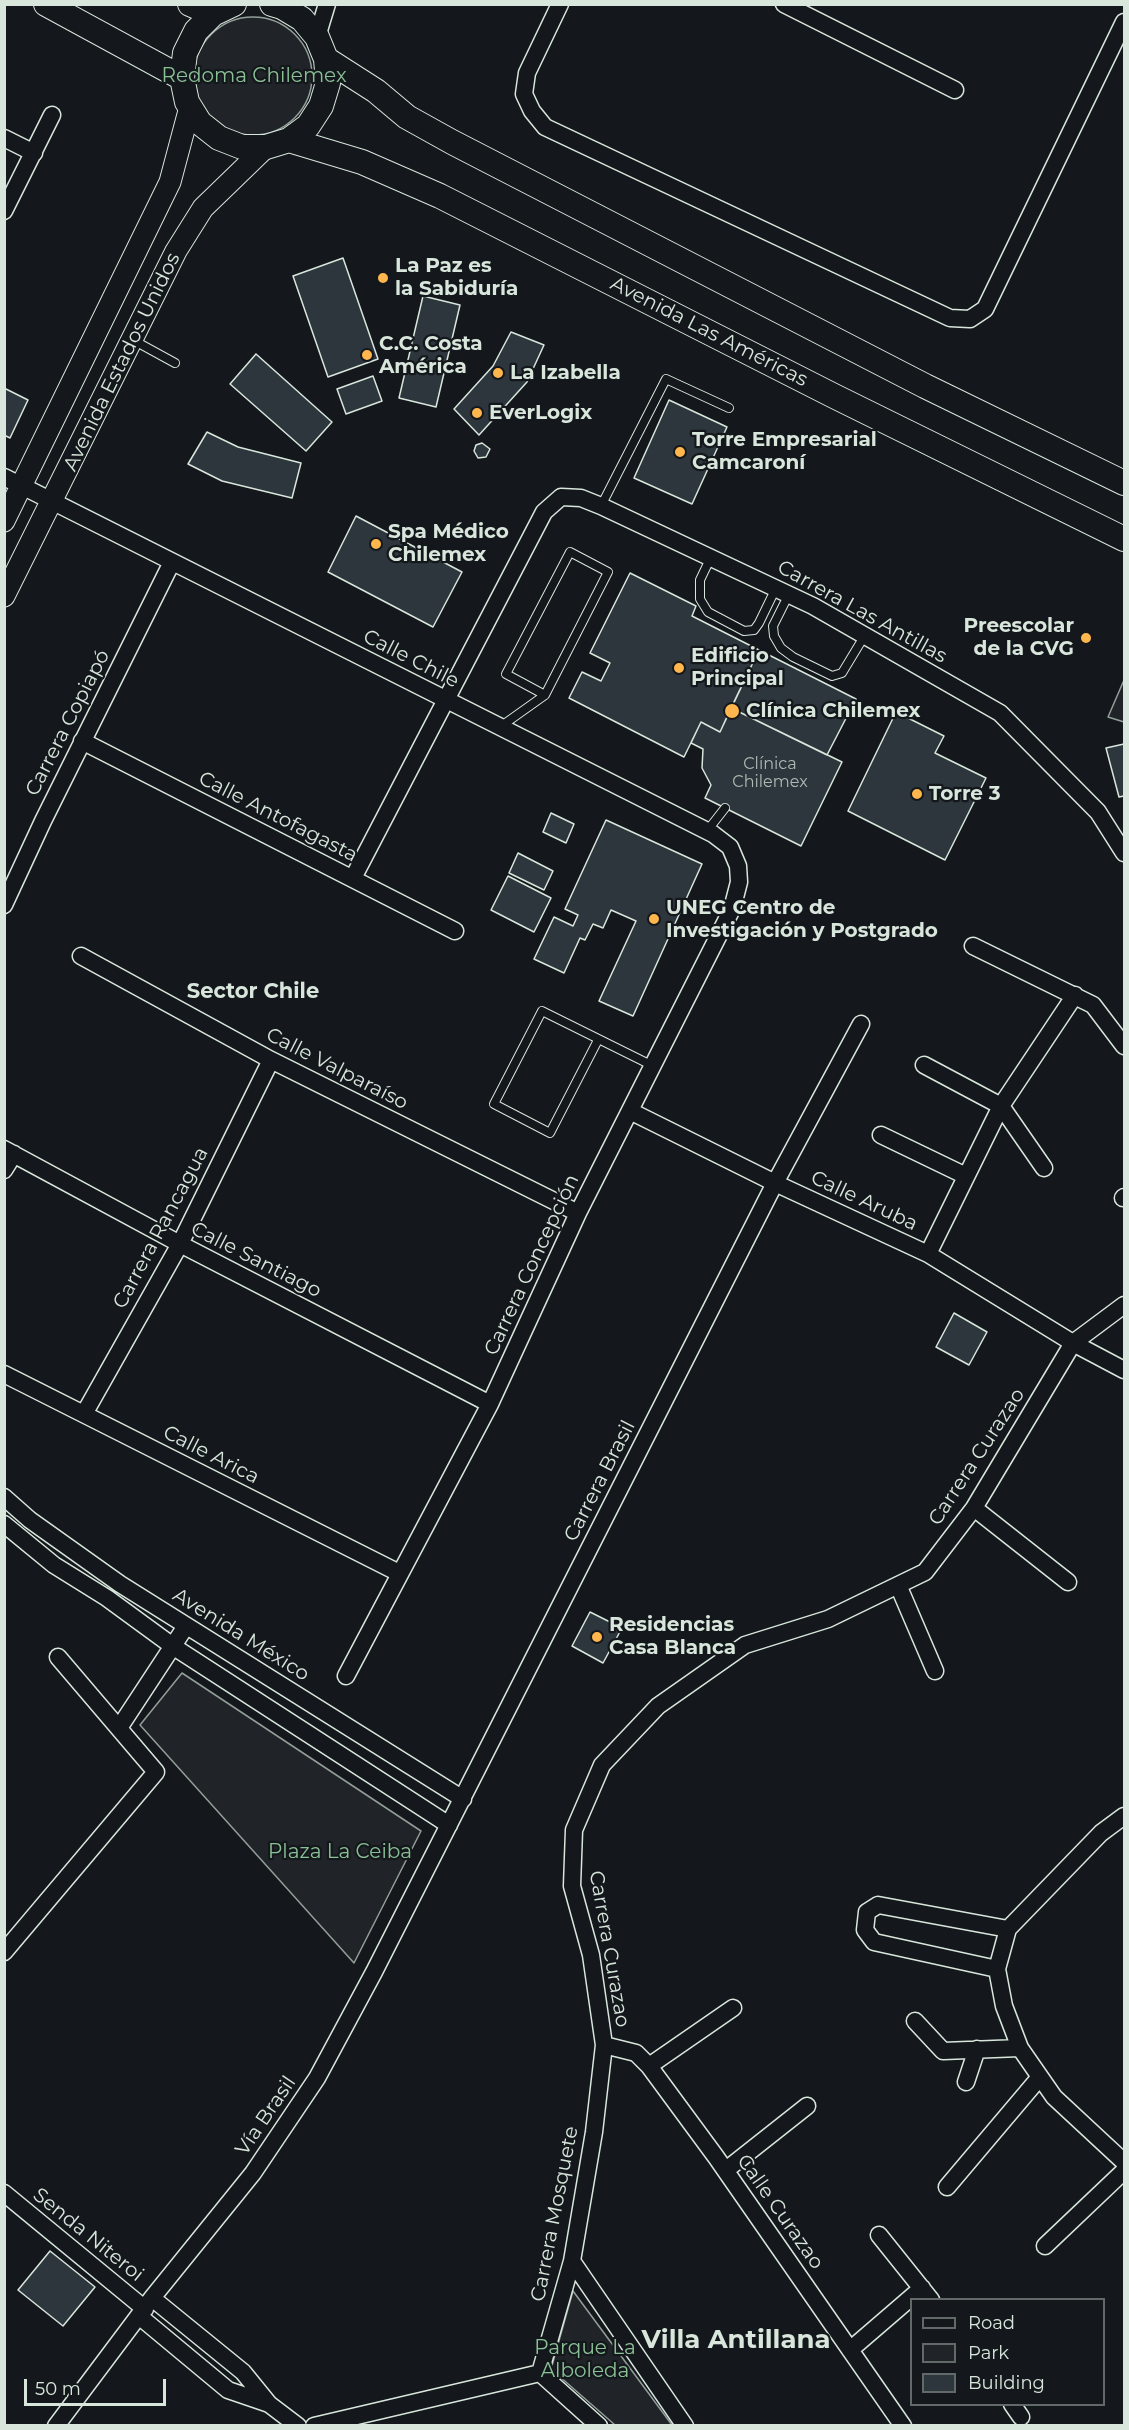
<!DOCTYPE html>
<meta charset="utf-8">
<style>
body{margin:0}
#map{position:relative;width:1129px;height:2430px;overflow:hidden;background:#14181c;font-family:Montserrat,sans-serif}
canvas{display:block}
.frame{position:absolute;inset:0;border:6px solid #d8e6dc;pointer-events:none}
.legend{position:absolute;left:910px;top:2298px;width:195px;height:108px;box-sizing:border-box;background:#14181c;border:2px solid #626a69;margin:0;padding:8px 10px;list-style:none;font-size:18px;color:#d8e6dc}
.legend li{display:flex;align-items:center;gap:12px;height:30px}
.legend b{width:30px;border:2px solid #626a69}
.scale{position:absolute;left:24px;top:2379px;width:142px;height:27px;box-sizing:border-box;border:3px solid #d8e6dc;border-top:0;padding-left:8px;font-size:18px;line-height:21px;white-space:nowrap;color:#d8e6dc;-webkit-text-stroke:4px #14181c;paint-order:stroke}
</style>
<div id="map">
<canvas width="1129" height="2430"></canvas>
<div class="frame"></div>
<ul class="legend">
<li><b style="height:8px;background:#14181c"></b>Road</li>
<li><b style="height:16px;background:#202428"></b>Park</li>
<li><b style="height:16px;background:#2c363c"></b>Building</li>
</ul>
<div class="scale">50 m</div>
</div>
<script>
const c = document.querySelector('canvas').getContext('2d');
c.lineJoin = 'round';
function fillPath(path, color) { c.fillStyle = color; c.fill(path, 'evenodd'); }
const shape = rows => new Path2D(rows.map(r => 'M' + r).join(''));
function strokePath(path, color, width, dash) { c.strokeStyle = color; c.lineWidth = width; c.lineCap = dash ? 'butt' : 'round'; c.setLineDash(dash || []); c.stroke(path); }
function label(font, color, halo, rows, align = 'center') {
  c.font = font + ' Montserrat,sans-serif'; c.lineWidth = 4.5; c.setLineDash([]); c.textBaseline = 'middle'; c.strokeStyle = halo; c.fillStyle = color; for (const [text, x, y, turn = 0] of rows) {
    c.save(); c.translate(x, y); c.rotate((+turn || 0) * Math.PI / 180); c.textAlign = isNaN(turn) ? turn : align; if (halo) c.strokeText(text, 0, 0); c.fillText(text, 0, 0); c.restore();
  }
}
const green = shape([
 '194 76a59 59 0 1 1 118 0a59 59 0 1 1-118 0Z',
 [1124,680,1124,722,1108,717,1124,680],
 [182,1673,421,1831,354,1963,140,1725,182,1673],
 [573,2291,672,2425,615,2425,551,2369,573,2291]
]);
fillPath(green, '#202428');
strokePath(green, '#939e99', 1.5);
const building = shape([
 [343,258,378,359,328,377,293,276,343,258],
 [423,296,460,305,436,407,399,398,423,296],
 [511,332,544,345,527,382,479,435,454,409,493,366,511,332],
 [256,354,332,422,306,451,230,384,256,354],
 [373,376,382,401,346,414,337,389,373,376],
 [4,388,28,400,10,438,4,435,4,388],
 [669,400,727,427,692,504,634,478,669,400],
 [207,432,238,447,301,463,292,498,222,481,188,464,207,432],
 [482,443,490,449,486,457,478,458,474,451,476,445,482,443],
 [356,516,462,572,433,627,328,572,356,516],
 [630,573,696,606,692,616,759,650,720,732,701,722,684,757,569,698,582,672,601,681,610,663,590,653,630,573],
 [759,650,856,699,827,755,731,708,759,650],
 [731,708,842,762,801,846,705,798,711,785,702,768,703,749,691,743,701,722,720,732,731,708],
 [896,712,944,736,935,753,986,778,945,860,848,811,896,712],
 [1124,744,1124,796,1119,797,1106,748,1124,744],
 [551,813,574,824,566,843,543,832,551,813],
 [606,820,702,864,633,1016,599,1001,636,921,611,910,603,928,593,924,585,940,580,938,564,973,534,959,554,917,573,926,578,915,565,909,606,820],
 [518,853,553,871,544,890,509,873,518,853],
 [508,876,551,898,534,932,491,910,508,876],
 [954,1313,987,1332,969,1365,936,1347,954,1313],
 [590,1612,622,1628,603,1663,572,1646,590,1612],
 [50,2251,95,2287,63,2326,18,2290,50,2251]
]);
fillPath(building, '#2c363c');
strokePath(building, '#d8e6dc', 1.5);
const service = shape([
 [133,340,175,363],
 [601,506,666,379,729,408],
 [711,557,700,580,700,599,708,612,744,631,754,630,759,623,776,588],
 [789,594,773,626,774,636,781,648,793,657,832,676,842,673,865,635],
 [500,727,545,695,608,572,570,552,506,674,545,695],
 [707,831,725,808],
 [598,1040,550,1133,494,1104,542,1011,653,1066]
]);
const minor = shape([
 [560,4,527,73,524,94,532,111,545,127,950,318,970,319,985,309,1124,22],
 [784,4,955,90],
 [317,37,327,4],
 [4,138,34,153],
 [4,211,52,115],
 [4,477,713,834,730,847,738,866,739,882,732,909,578,1213,490,1404,346,1676],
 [82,741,455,931],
 [353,878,544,512,561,497,581,498,601,506,813,606,1000,713,1098,812,1124,853],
 [4,905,43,821,172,562],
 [973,946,1093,1005,1124,1046],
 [81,956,271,1060,578,1213],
 [924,1065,1001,1106,1044,1168],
 [630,1111,775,1183,928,1254,1073,1343,1124,1370],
 [881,1135,966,1176],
 [4,1149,180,1244,490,1404],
 [4,1170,14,1154],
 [1123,1198,1124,1197],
 [928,1254,1001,1106,1075,995],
 [4,1374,399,1573],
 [84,1414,180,1244,271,1060],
 [4,1497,30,1520,120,1584,463,1799],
 [974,1508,1068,1582],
 [4,1524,54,1565,107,1598,174,1647,449,1825],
 [898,1585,935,1671],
 [119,1728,186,1626],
 [1124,1816,1101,1833,1008,1929,997,1969,1004,2006,1020,2048,1054,2097,1124,2162],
 [4,1952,156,1772,58,1657],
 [997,1969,874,1942,865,1930,867,1912,878,1905,1008,1929],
 [915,2021,943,2051,1020,2048],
 [604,2045,636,2053,649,2066,716,2157,903,2426],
 [649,2066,733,2008],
 [966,2082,977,2049],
 [726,2170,807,2106],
 [947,2187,1040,2077],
 [4,2193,145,2309],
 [879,2235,931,2300],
 [1045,2246,1124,2171],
 [572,2261,685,2426],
 [152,2298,243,2372,269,2404,298,2426],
 [139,2316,228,2390,269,2404],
 [850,2350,922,2288],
 [540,2373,572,2261,594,2132,604,2045,591,1955,572,1886,574,1830,602,1765,658,1706,745,1645,828,1619,925,1572,974,1508,1073,1343,1124,1305],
 [540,2373,599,2426],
 [1012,2404,1021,2417],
 [56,2426,152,2298,253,2173,317,2078,374,1972,775,1183,861,1024],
 [314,2426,540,2373]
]);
const tertiary = shape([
 [4,521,170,182,190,107],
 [4,596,176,251,203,208,266,147]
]);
const secondary = shape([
 [46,4,182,78],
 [190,4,213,14],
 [234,4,213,14,196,31,185,53,182,78,187,102,200,123,219,138,242,147,266,147,289,140,308,126,321,106,328,83,326,59,317,37,302,19,282,7,272,4],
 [326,59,376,91,407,117,452,142,925,386,1124,483],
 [289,140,362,162,440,196,834,396,1124,539]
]);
strokePath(service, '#d8e6dc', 10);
strokePath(minor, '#d8e6dc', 19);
strokePath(tertiary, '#d8e6dc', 23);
strokePath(secondary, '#d8e6dc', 26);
strokePath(service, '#14181c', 8);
strokePath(minor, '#14181c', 16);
strokePath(tertiary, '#14181c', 21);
strokePath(secondary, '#14181c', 24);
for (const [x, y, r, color] of [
 [383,278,6,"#ffb74d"],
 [367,355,6,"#ffb74d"],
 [498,373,6,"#ffb74d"],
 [477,413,6,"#ffb74d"],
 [680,452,6,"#ffb74d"],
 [376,544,6,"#ffb74d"],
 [1086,638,6,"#ffb74d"],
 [679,668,6,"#ffb74d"],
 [732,711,8,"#ffb74d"],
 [917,794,6,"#ffb74d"],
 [654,919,6,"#ffb74d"],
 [597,1637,6,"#ffb74d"]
]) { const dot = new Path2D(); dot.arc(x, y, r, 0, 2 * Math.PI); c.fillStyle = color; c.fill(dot); strokePath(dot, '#14181c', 2); }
label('16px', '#adbab4', null, [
 ["Clínica",770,764],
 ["Chilemex",770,782]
]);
label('20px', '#8ac095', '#14181c', [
 ["Redoma Chilemex",254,76],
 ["Plaza La Ceiba",340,1852],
 ["Parque La",585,2348],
 ["Alboleda",585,2371]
]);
label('bold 20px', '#d8e6dc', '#14181c', [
 ["La Paz es",395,266],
 ["la Sabiduría",395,289],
 ["C.C. Costa",379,344],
 ["América",379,367],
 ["La Izabella",510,373],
 ["EverLogix",489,413],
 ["Torre Empresarial",692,440],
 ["Camcaroní",692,463],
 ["Spa Médico",388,532],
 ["Chilemex",388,555],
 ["Preescolar",1074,626,"right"],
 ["de la CVG",1074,649,"right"],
 ["Edificio",691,656],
 ["Principal",691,679],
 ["Clínica Chilemex",746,711],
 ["Torre 3",929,794],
 ["UNEG Centro de",666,908],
 ["Investigación y Postgrado",666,931],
 ["Residencias",609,1625],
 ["Casa Blanca",609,1648]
], 'left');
label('20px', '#d8e6dc', '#14181c', [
 ["Avenida Las Américas",709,332,27],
 ["Avenida Estados Unidos",122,362,-64],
 ["Carrera Las Antillas",862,612,29],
 ["Calle Chile",411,659,27],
 ["Carrera Copiapó",68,723,-63],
 ["Calle Antofagasta",278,817,27],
 ["Calle Valparaíso",337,1069,27],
 ["Calle Aruba",864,1201,25],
 ["Carrera Rancagua",161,1228,-62],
 ["Calle Santiago",256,1260,27],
 ["Carrera Concepción",532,1265,-65],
 ["Calle Arica",211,1455,27],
 ["Carrera Curazao",977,1457,-57],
 ["Carrera Brasil",600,1481,-63],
 ["Avenida México",241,1635,32],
 ["Carrera Curazao",609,1949,80],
 ["Vía Brasil",266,2116,-56],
 ["Calle Curazao",780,2212,55],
 ["Carrera Mosquete",555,2214,-79],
 ["Senda Niteroi",88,2235,39]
]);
label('bold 21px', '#d8e6dc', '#14181c', [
 ["Sector Chile",253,992]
]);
label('bold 26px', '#d8e6dc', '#14181c', [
 ["Villa Antillana",736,2340]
]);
</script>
